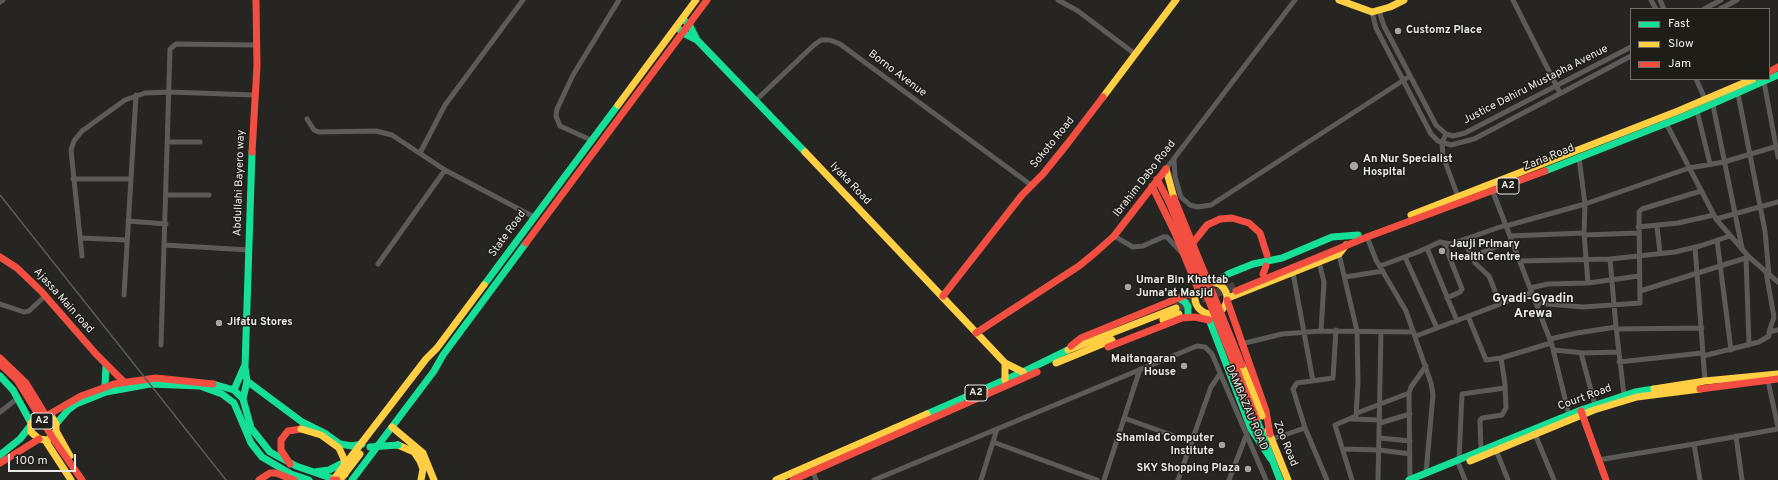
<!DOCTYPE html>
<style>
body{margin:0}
#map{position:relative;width:1778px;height:480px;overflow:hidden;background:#262522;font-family:Overpass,sans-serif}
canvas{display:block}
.legend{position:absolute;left:1630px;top:8px;width:140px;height:72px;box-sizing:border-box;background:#1e1d18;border:1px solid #706f6b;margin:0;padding:5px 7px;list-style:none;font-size:12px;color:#ebeae7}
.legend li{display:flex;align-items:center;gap:8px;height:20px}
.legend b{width:20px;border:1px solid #706f6b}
.scale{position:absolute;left:8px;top:454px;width:68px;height:18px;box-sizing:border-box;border:2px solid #ebeae7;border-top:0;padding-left:5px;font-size:12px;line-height:14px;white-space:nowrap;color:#ebeae7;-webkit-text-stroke:3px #1e1d18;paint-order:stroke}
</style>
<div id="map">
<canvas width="1778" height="480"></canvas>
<ul class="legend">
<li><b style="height:5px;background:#16e098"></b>Fast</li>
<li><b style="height:5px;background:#ffcf43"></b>Slow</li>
<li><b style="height:5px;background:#f24e42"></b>Jam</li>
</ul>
<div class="scale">100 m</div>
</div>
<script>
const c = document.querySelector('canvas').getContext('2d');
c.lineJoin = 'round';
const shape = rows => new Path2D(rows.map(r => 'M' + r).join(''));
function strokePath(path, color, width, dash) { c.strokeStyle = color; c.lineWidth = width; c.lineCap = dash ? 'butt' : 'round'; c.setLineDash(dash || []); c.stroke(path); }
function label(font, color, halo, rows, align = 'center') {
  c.font = font + ' Overpass,sans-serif'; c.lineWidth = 3; c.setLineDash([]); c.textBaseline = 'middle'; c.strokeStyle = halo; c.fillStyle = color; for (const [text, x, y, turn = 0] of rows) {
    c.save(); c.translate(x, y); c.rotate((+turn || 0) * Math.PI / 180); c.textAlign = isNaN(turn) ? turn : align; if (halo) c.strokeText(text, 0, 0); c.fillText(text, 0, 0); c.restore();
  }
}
strokePath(shape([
 [1176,308,1235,286]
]), '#444340', 9, [9, 4.5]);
strokePath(shape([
 [1058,0,1078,11,1135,54],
 [1513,0,1560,93],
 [1651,0,1656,9],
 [1660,0,1664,9],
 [0,2,3,0],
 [1704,9,1721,0],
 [1720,9,1737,0],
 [1379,11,1384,26,1436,125,1446,134,1453,136,1465,133,1631,47],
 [1372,12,1376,28,1431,134,1438,141,1451,145,1474,139,1631,56],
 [1696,79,1705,99],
 [1764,82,1778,157],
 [1738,94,1765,231,1769,275],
 [755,101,814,45,821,40,830,40,840,44,1031,185],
 [1713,105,1742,248],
 [1697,111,1710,164],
 [307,119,314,130,319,132,376,131,392,135,445,170,534,217],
 [1666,123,1716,219,1749,257,1778,282],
 [1446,134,1442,143,1443,156,1458,197],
 [591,140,560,126,556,116,557,109,573,75,619,0],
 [168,142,200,142],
 [420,153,445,105,523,0],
 [1579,158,1585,204,1584,233,1588,283],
 [1174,159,1175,177,1181,197,1190,205,1197,207,1211,205,1410,76],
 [1166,169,1295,0],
 [73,179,131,179],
 [1493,192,1552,345,1569,415],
 [166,195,209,195],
 [1716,219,1778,202],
 [128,221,166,224],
 [1506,226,1585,204,1689,168,1724,162,1778,146],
 [1657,226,1660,253],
 [1638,227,1678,223,1714,215],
 [1584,235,1638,233],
 [1114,236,1133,247,1143,246,1163,237,1167,237,1182,253],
 [1510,236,1584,233],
 [1367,237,1376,260,1406,311,1431,383,1433,395,1426,473],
 [81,238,127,240],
 [1464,240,1475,263,1489,276,1500,304],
 [1717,240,1731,350],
 [1444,243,1462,289,1460,292,1447,298],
 [165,245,249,250],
 [1695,247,1705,381],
 [1427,248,1457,321],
 [1339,254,1357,331,1358,382,1356,416,1335,425,1352,480],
 [82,256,71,150,74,141,82,131,125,100,145,93,169,92,254,95],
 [1472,256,1512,241],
 [1405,257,1437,328],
 [1746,257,1749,345],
 [1610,259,1616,327,1624,395],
 [1520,261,1610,259,1675,252,1700,246,1730,236],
 [1319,262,1324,282,1321,331],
 [378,264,445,170],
 [1380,266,1418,252,1440,242,1451,244,1506,225],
 [1766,272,1774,317,1769,332],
 [1293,273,1313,381],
 [1345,277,1383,271],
 [1530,288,1548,284,1588,283,1639,276],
 [1640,291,1749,257],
 [124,295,136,95],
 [1536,303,1583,307,1640,303,1639,212,1642,209,1701,191],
 [0,304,24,312,29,311,45,296],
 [1468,316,1486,360,1501,358,1551,343],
 [1616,329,1702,328],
 [1416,336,1532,292],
 [1550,339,1577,333,1616,327],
 [1241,344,1282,334,1321,331,1414,332],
 [161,345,170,49,176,44,256,45],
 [1554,350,1584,353,1618,352],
 [1581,353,1595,405],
 [1703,356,1759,342,1769,336,1769,332,1778,330],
 [1619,362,1702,353],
 [1768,381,1778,427],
 [0,412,18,398],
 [1357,413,1409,393],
 [1124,418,1191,442],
 [1351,419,1380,420],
 [1380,423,1410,414],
 [1535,434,1554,480],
 [1736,436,1742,480],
 [1380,438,1410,441],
 [1272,439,1305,428],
 [993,442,1097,480],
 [1343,449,1380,450,1410,454],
 [1496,450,1508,480],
 [1481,451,1480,420,1482,418,1502,415,1506,408,1505,384,1501,358],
 [1459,460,1462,394,1505,388],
 [1598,460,1694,444],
 [1459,465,1465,480],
 [813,472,816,480],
 [874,480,1197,346,1205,347,1212,354,1266,480],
 [981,480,997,429],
 [1104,480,1140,369],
 [1178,480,1211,387,1220,374],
 [1229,480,1246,436],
 [1327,480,1305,428,1293,389,1297,383,1333,378,1336,330],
 [1378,480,1381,332],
 [1410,480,1409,393,1411,387,1426,366],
 [1700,480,1694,444,1778,429]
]), '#5c5b59', 5);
strokePath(shape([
 [685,21,689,24,697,40,805,152],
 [677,27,683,33,697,40],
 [1545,171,1687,115,1778,75],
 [1216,283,1228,274,1253,264,1282,258,1332,237,1358,235],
 [484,285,618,105],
 [1179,298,1185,302,1188,307,1188,317],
 [1207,314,1251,429,1271,459],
 [0,376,13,390,31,423],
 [247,381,302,422,326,434,340,444,352,446,362,444],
 [213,384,234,390,243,399,251,428,270,452,296,466,334,479],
 [105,386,106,365],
 [234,390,244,367],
 [243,399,247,381,245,367,252,152],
 [927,414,1023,372,1068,350],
 [1256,418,1280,480],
 [56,424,68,410,76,404,106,392,150,384,200,386,222,394,234,403,251,443,262,457,291,474,309,480],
 [0,455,20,439,31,425],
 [314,472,329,470,343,463],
 [352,480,434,371,443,355,526,243],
 [1409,480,1581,410,1635,392,1654,389]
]), '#16e098', 7);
strokePath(shape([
 [1339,0,1372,12,1390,7,1404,0],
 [1103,97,1176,0],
 [618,105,696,0],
 [805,152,1005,363,1023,372],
 [1166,169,1174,198],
 [1411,215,1678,111,1753,79],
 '1195 298a16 16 0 1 1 32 0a16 16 0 1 1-32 0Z',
 [1228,298,1339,254,1346,245],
 [1163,320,1179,314],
 [1068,350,1176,308],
 [1005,363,1005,380],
 [1056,363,1112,340],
 [1654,389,1705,381,1778,374],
 [392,427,423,453,434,480],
 [1268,430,1288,480],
 [56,431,48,440,39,439,31,432,31,423,41,415,52,417,56,424,56,431,70,456],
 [45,440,71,480],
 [398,445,414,452,420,461,423,469,421,480],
 [1470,461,1594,410,1637,397,1700,389],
 [334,479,426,359,437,348,484,285],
 [340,480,360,454],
 [776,480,927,414]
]), '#ffcf43', 7);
strokePath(shape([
 [1769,72,1778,67],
 [252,152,257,66,256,0],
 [1157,179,1169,202],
 [1152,186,1175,233,1198,289],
 [526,243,707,0],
 [1192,244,1207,225,1220,219,1232,218,1249,223,1260,233,1267,255],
 [0,257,17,268,41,291,96,354,124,382],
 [1263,274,1266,266],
 [1236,291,1367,237,1545,171],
 [943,296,1022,195,1043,174,1068,143,1103,97],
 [1227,300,1266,411,1270,434],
 [976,333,1079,266,1096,252,1114,236,1166,169],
 [1071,346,1081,338,1186,295,1196,293],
 [1108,347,1182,318,1195,317,1209,320],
 [0,358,26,383,45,414],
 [1700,389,1778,379],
 [1581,411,1606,480],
 [48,415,81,396,114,384,156,378,213,384],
 [0,463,39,439],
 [290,464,281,450,281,440,288,431,301,429],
 [259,480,270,473,276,473,294,480],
 [333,480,337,480],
 [793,480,1037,372]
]), '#f24e42', 7);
strokePath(shape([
 [0,195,226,480]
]), '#5c5b59', 1.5);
strokePath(shape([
 [370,447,398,445]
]), '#16e098', 7);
strokePath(shape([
 [1242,365,1262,416],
 [301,429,321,435,339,448,344,459,345,474]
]), '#ffcf43', 7);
strokePath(shape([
 [1174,198,1242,365],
 [1169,202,1256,418],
 [0,364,17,380,54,440,82,480]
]), '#f24e42', 7);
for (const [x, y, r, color] of [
 [1398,31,4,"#a6a5a2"],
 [1354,166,5,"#a6a5a2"],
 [1442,251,4,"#a6a5a2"],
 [1128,287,4,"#a6a5a2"],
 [219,323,4,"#a6a5a2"],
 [1184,366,4,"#a6a5a2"],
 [1222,445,4,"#a6a5a2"],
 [1248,469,4,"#a6a5a2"]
]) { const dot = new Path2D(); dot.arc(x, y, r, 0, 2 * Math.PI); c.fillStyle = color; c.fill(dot); strokePath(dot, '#1e1d18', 1.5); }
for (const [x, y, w] of [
 [1508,186,22],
 [976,393,22],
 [42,421,22]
]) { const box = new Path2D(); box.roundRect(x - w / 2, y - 8, w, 16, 3); c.fillStyle = '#1e1d18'; c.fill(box); strokePath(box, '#ebeae7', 1); }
label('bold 10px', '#ebeae7', null, [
 ["A2",1508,186],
 ["A2",976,393],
 ["A2",42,421]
]);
label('bold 11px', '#ebeae7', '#1e1d18', [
 ["Customz Place",1406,31],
 ["An Nur Specialist",1363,160],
 ["Hospital",1363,173],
 ["Jauji Primary",1450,245],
 ["Health Centre",1450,258],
 ["Umar Bin Khattab",1136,281],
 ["Juma'at Masjid",1136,294],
 ["Jifatu Stores",227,323],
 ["Maitangaran",1176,360,"right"],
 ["House",1176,373,"right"],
 ["Shamlad Computer",1214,439,"right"],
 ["Institute",1214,452,"right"],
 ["SKY Shopping Plaza",1240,469,"right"]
], 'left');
label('11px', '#ebeae7', '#1e1d18', [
 ["Borno Avenue",897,74,37],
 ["Justice Dahiru Mustapha Avenue",1536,85,-27],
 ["Sokoto Road",1053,143,-51],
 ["Zaria Road",1549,158,-22],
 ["Ibrahim Dabo Road",1145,179,-52],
 ["Abdullahi Bayero way",240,183,-88],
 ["Iyaka Road",850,184,46],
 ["State Road",508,234,-54],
 ["Ajassa Main road",63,301,48],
 ["Court Road",1585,398,-20],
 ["DAMBAZAU ROAD",1246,408,67],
 ["Zoo Road",1285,444,68]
]);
label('bold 13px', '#ebeae7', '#1e1d18', [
 ["Gyadi-Gyadin",1533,299],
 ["Arewa",1533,314]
]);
</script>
